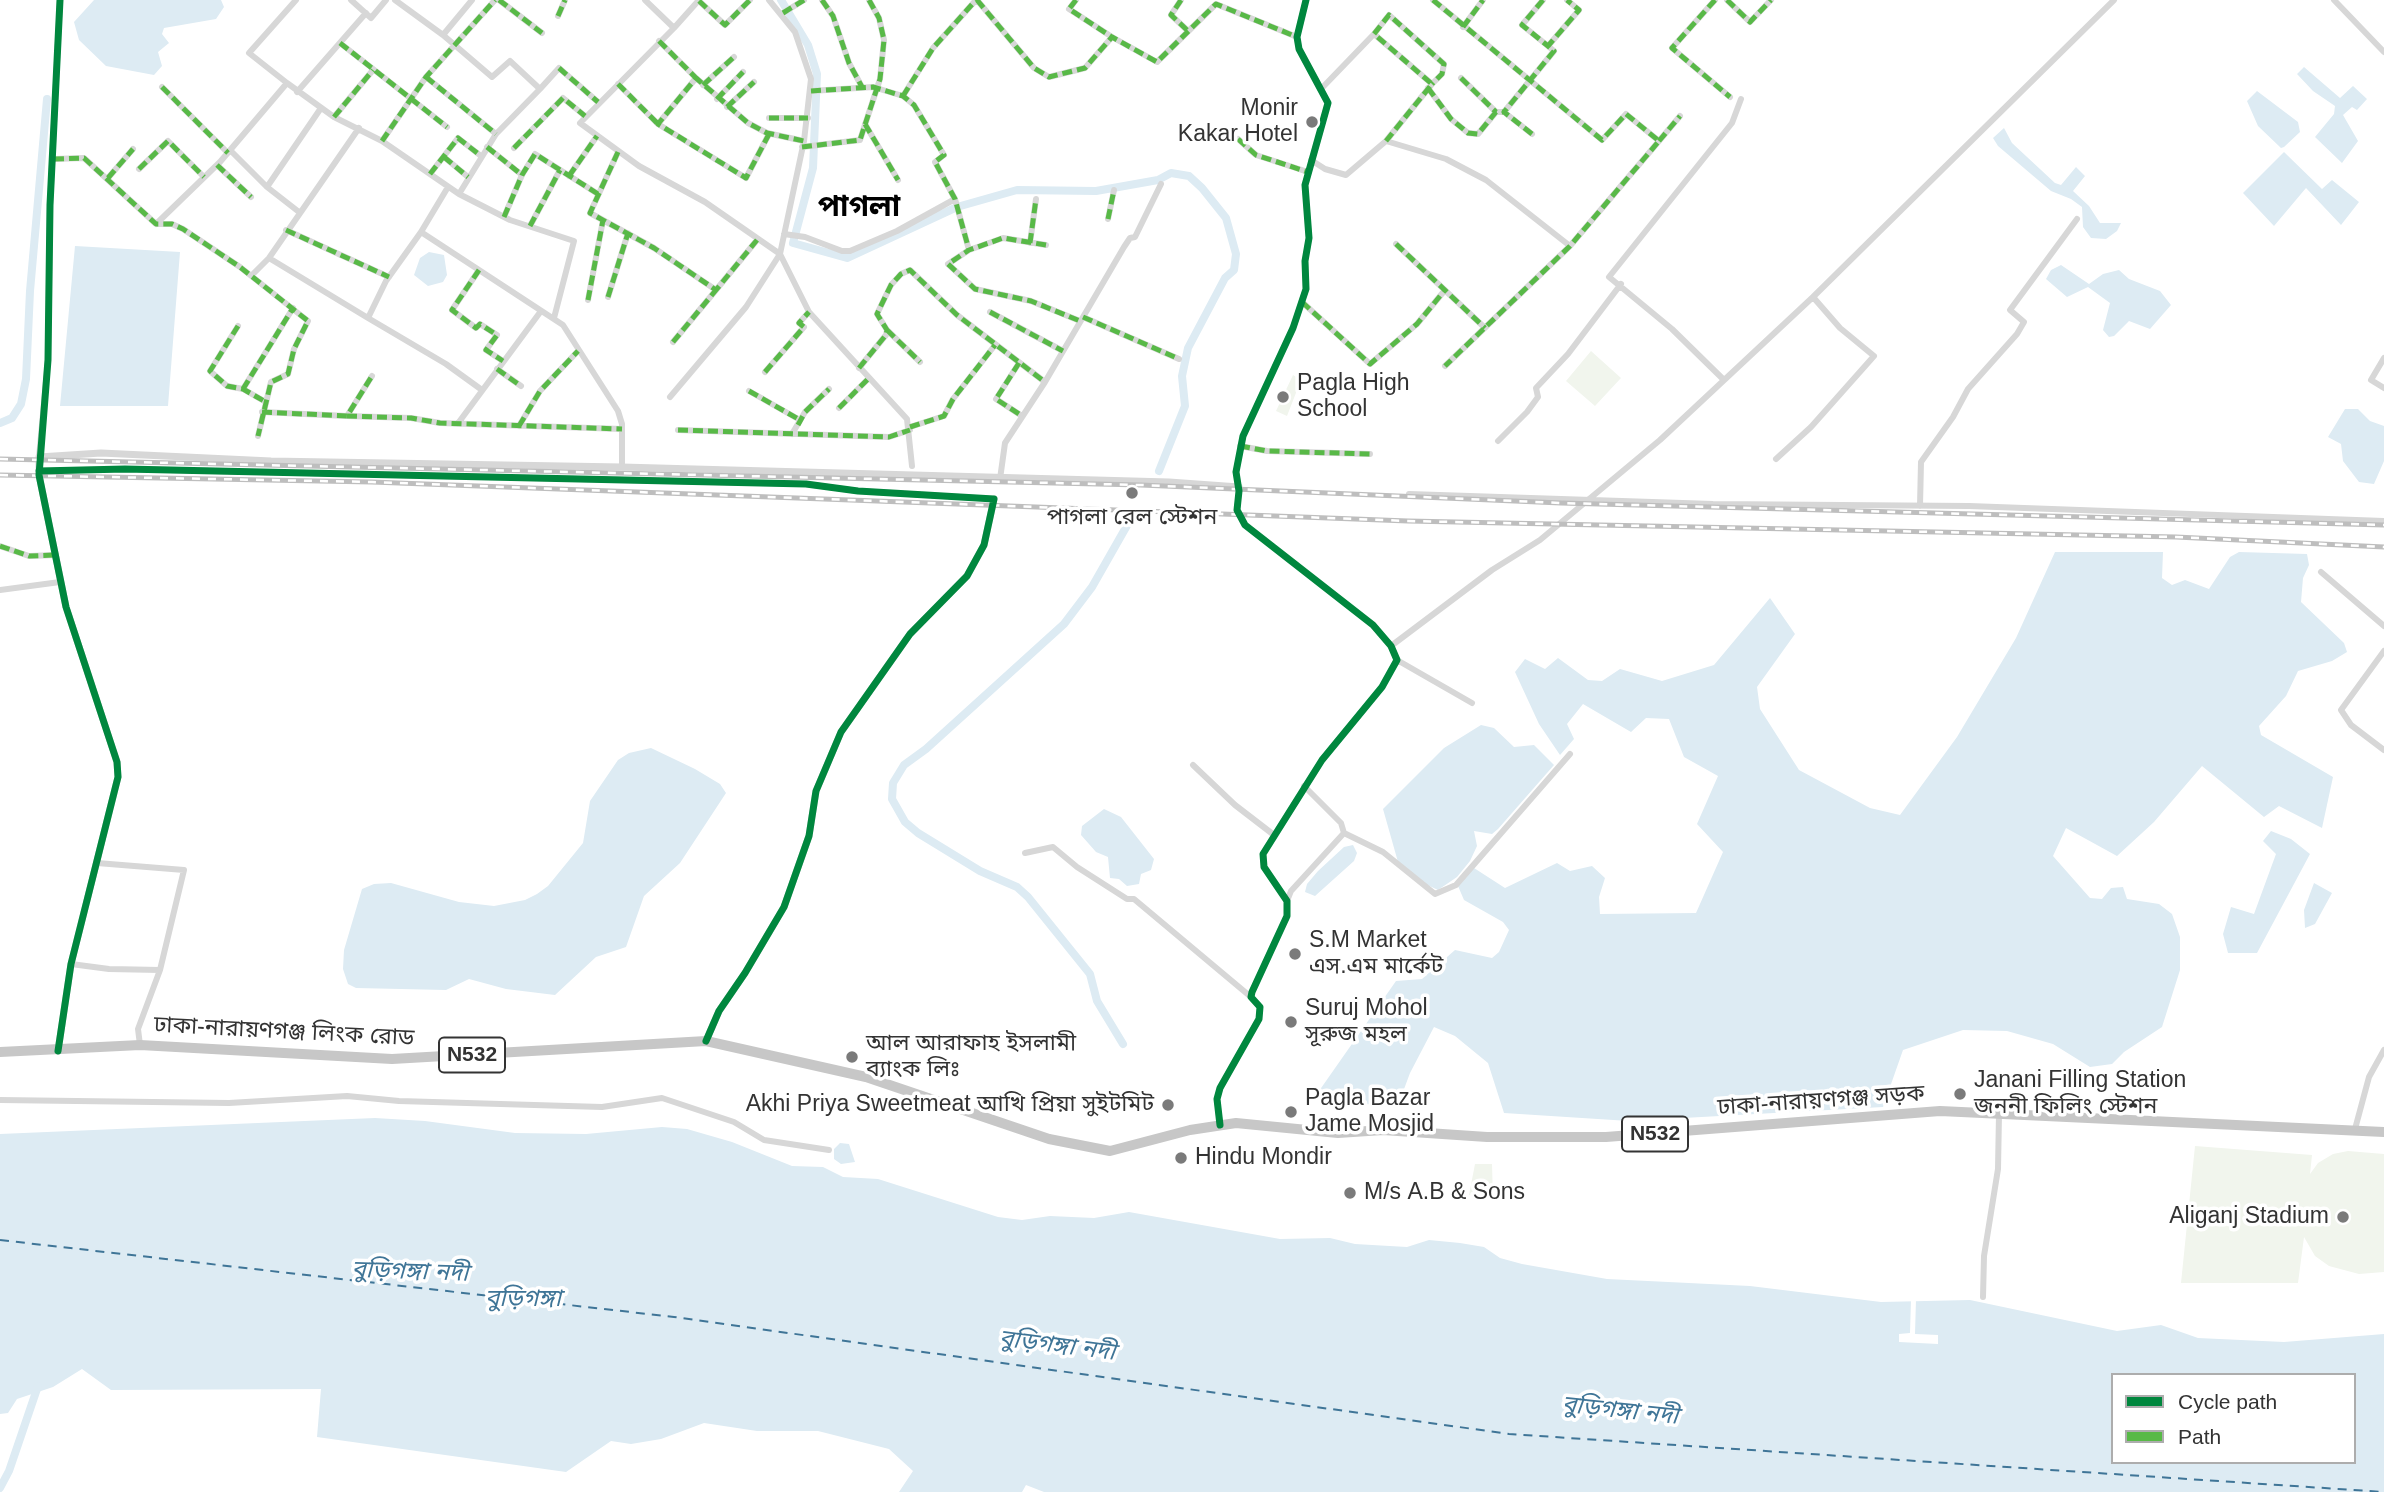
<!DOCTYPE html>
<meta charset="utf-8">
<style>
body{margin:0}
#map{position:relative;width:2384px;height:1492px;overflow:hidden;background:#fff;font-family:Arial,sans-serif}
canvas{display:block}
.legend{position:absolute;left:2111px;top:1373px;width:245px;height:91px;box-sizing:border-box;background:#fff;border:2px solid #adadad;margin:0;padding:9px 12px;list-style:none;font-size:21px;color:#333}
.legend li{display:flex;align-items:center;gap:14px;height:35px}
.legend b{width:35px;border:2px solid #adadad}
</style>
<div id="map">
<canvas width="2384" height="1492"></canvas>
<ul class="legend">
<li><b style="height:9px;background:#00873e"></b>Cycle path</li>
<li><b style="height:9px;background:#58b947"></b>Path</li>
</ul>
</div>
<script>
const c = document.querySelector('canvas').getContext('2d');
c.lineJoin = 'round';
function fillPath(path, color) { c.fillStyle = color; c.fill(path, 'evenodd'); }
const shape = rows => new Path2D(rows.map(r => 'M' + r).join(''));
function strokePath(path, color, width, dash) { c.strokeStyle = color; c.lineWidth = width; c.lineCap = dash ? 'butt' : 'round'; c.setLineDash(dash || []); c.stroke(path); }
function label(font, color, halo, rows, align = 'center') {
  c.font = font + ' Arial,"Noto Sans Bengali",sans-serif'; c.lineWidth = 7; c.setLineDash([]); c.textBaseline = 'middle'; c.strokeStyle = halo; c.fillStyle = color; for (const [text, x, y, turn = 0] of rows) {
    c.save(); c.translate(x, y); c.rotate((+turn || 0) * Math.PI / 180); c.textAlign = isNaN(turn) ? turn : align; if (halo) c.strokeText(text, 0, 0); c.fillText(text, 0, 0); c.restore();
  }
}
fillPath(shape([
 [1591,351,1621,378,1595,406,1566,381],
 [1293,375,1301,380,1287,416,1276,411],
 [2195,1146,2312,1155,2310,1174,2318,1163,2333,1154,2348,1151,2384,1154,2384,1272,2359,1274,2329,1266,2315,1256,2304,1237,2298,1283,2181,1283],
 [1475,1164,1492,1164,1493,1199,1469,1195]
]), '#f1f5ed');
fillPath(shape([
 [94,0,221,0,224,7,216,19,164,28,162,34,169,43,158,52,162,66,154,75,106,66,79,40,74,22],
 [2304,67,2340,98,2353,86,2367,99,2357,110,2352,107,2343,115,2358,141,2342,163,2315,137,2334,114,2335,106,2313,91,2297,74],
 [2257,91,2298,122,2300,132,2284,147,2281,148,2258,126,2247,101],
 [2004,128,2012,143,2055,183,2061,185,2076,167,2085,176,2073,191,2089,206,2100,223,2121,223,2117,231,2106,239,2091,238,2083,227,2082,207,2071,199,2051,191,1998,146,1993,138],
 [2284,152,2322,189,2332,180,2359,202,2341,225,2306,188,2274,226,2243,193],
 [75,246,180,252,168,406,60,406],
 [429,252,444,255,447,275,443,282,428,286,414,275,420,258],
 [2061,265,2089,284,2103,274,2119,270,2129,279,2160,291,2171,305,2150,329,2129,321,2114,336,2109,337,2103,330,2110,303,2088,287,2067,297,2046,279,2051,270],
 [2345,409,2358,409,2370,421,2384,426,2384,461,2374,484,2359,482,2343,461,2341,444,2328,437],
 [2055,552,2163,552,2162,578,2172,585,2185,580,2209,589,2230,557,2239,552,2307,554,2309,565,2303,578,2301,602,2344,643,2347,652,2332,661,2298,671,2286,696,2259,726,2261,735,2333,777,2322,828,2279,806,2264,817,2202,766,2154,822,2117,856,2066,828,2053,856,2090,898,2102,899,2111,888,2123,887,2127,899,2159,904,2172,914,2180,937,2180,970,2162,1027,2124,1052,2112,1064,2090,1067,2053,1044,2007,1031,1963,1030,1903,1050,1883,1107,1629,1121,1504,1113,1488,1063,1455,1036,1434,1027,1410,1073,1397,1108,1351,1102,1319,1091,1396,981,1422,979,1455,950,1492,958,1499,952,1509,930,1503,922,1464,900,1458,886,1474,868,1505,888,1557,863,1570,871,1592,866,1605,878,1599,897,1600,914,1696,913,1723,852,1697,824,1718,776,1684,757,1669,719,1646,718,1631,732,1583,704,1567,724,1574,739,1560,755,1539,724,1515,672,1525,659,1545,669,1558,658,1588,680,1602,681,1620,669,1662,681,1714,665,1770,598,1795,634,1757,687,1760,709,1799,770,1870,808,1900,815,1957,737,2016,638],
 [1481,725,1494,728,1514,747,1534,745,1554,765,1498,829,1492,834,1474,831,1477,846,1470,861,1457,877,1438,890,1421,882,1398,862,1383,809,1444,748],
 [651,748,695,769,720,784,726,793,680,863,644,896,626,947,596,957,555,995,506,989,469,979,446,990,356,988,348,984,343,969,344,950,362,889,374,884,391,883,459,902,494,906,525,900,537,894,548,886,583,843,590,801,618,760,629,753],
 [1104,809,1121,817,1154,859,1151,870,1141,874,1139,884,1127,886,1119,879,1110,878,1108,857,1096,852,1081,835,1082,826],
 [2271,831,2291,839,2310,854,2257,953,2228,953,2223,934,2231,907,2254,914,2276,854,2263,841],
 [1353,845,1357,853,1354,861,1315,896,1305,892,1307,884,1318,871,1344,847],
 [2314,883,2332,893,2315,924,2305,928,2304,910],
 [375,1118,425,1121,515,1133,586,1134,662,1127,687,1129,732,1142,792,1166,823,1167,843,1177,878,1179,998,1217,1022,1220,1050,1216,1094,1218,1129,1212,1280,1239,1330,1238,1355,1244,1407,1247,1429,1240,1460,1243,1484,1247,1500,1258,1522,1264,1607,1279,1750,1286,1881,1302,1970,1300,2117,1331,2161,1325,2198,1338,2284,1342,2384,1334,2384,1492,1044,1492,1026,1485,1022,1492,899,1492,913,1471,889,1449,818,1431,757,1431,704,1423,661,1439,631,1444,611,1441,566,1472,317,1437,321,1389,111,1390,82,1369,53,1387,17,1399,8,1413,0,1414,0,1134],
 [2113,1375,2354,1375,2354,1462,2113,1462],
 [840,1143,849,1144,855,1162,841,1164,834,1159,834,1149]
]), '#ddebf3');
fillPath(shape([
 [1911,1299,1916,1299,1915,1334,1938,1335,1938,1344,1899,1342,1899,1334,1910,1333]
]), '#fff');
strokePath(shape([
 [781,0,808,45,817,74,813,168,793,243,847,258,957,207,1017,190,1096,191,1158,180,1171,173,1189,176,1202,188,1226,218,1236,254,1234,270,1225,278,1188,348,1182,376,1185,406,1159,471],
 [0,423,12,418,21,404,26,379,30,291,47,99],
 [1123,1044,1097,1001,1090,974,1028,897,1017,887,980,871,918,833,905,822,892,799,893,783,904,765,926,749,1064,624,1092,587,1133,515],
 [0,1488,9,1471,38,1386]
]), '#ddebf3', 8);
strokePath(shape([
 [0,1240,674,1317,1509,1434,2384,1492]
]), '#3f7597', 2, [9, 7]);
strokePath(shape([
 [351,0,371,18,386,0],
 [395,0,443,35],
 [472,0,443,35,492,77,510,61,540,89,559,68,598,102],
 [499,0,542,33],
 [645,0,674,28,699,0],
 [769,0,795,32,811,79,804,141,780,254,809,312,907,419,912,466],
 [822,0,833,16,849,63,862,87],
 [977,0,1034,68,1049,77,1085,68,1112,37,1157,62,1216,4,1297,37],
 [1076,0,1069,9,1112,37],
 [1181,0,1171,15,1187,30],
 [1433,0,1602,140,1626,114,1659,141,1570,246,1445,366],
 [1543,0,1522,25,1548,46],
 [1715,0,1672,48,1730,97],
 [1727,0,1750,22,1771,0],
 [2334,0,2384,52],
 [699,1,725,25,750,0],
 [783,13,804,0],
 [558,16,565,0],
 [1463,27,1483,0],
 [659,41,696,78],
 [340,43,447,127],
 [426,77,496,134],
 [1461,78,1496,112],
 [287,83,249,53,296,0],
 [618,84,658,124],
 [703,85,734,57],
 [162,87,228,153],
 [1428,88,1451,119,1468,133,1478,134,1496,112,1504,112],
 [1321,89,1374,34],
 [811,91,873,87,903,96,914,105,944,155,935,162,955,199,969,250],
 [297,92,366,13],
 [903,96,933,48,976,0],
 [717,99,743,72],
 [727,107,754,82],
 [334,117,373,70],
 [769,118,808,118],
 [865,124,898,180],
 [769,134,746,178,658,124,696,78,748,123,767,133,804,141],
 [1532,134,1504,112,1554,51,1548,46,1579,10,1567,0],
 [1238,139,1256,155,1308,172],
 [382,141,426,77,495,0],
 [1386,141,1432,84,1374,34,1389,15,1444,64,1442,74,1432,84],
 [1659,141,1680,116],
 [487,147,522,175],
 [802,147,860,140,880,79,884,40,879,18,869,0],
 [514,148,563,98,585,116],
 [230,150,267,187,321,108],
 [618,152,590,213,654,248,716,290,757,240],
 [444,157,468,177],
 [54,159,84,158,156,224,172,224,183,229,240,267,308,321,294,349,288,374,271,382,258,436],
 [1311,160,1325,169,1346,175,1386,141,1446,159,1486,180,1570,246],
 [217,165,251,197],
 [139,169,168,141,204,177],
 [430,174,458,138,481,156],
 [569,176,597,136],
 [108,178,133,149],
 [267,187,299,212],
 [448,187,421,232,563,325,618,411,622,424,622,467],
 [459,194,496,134,540,89],
 [504,217,522,175,535,154,598,194],
 [1108,219,1114,190],
 [156,224,220,162,287,83,334,117,382,141,459,194,510,220,574,241,554,318],
 [530,226,560,170],
 [286,230,389,277],
 [784,234,805,237,842,251,850,251,897,231,955,199],
 [1030,243,1036,199],
 [1396,244,1485,328],
 [1046,245,1003,238,969,250,948,264,975,289,1031,301,1080,321],
 [269,258,368,318,386,281,421,232],
 [479,270,452,310,476,328,480,324,497,335,486,350,503,361],
 [252,275,269,258,359,128],
 [608,297,628,233],
 [588,300,603,220],
 [1302,302,1370,364,1417,324,1445,290],
 [990,312,1063,351],
 [1083,317,1179,359],
 [368,318,446,364,482,390],
 [238,326,210,371,227,386,243,389,264,401],
 [887,330,920,362],
 [673,342,716,290],
 [2384,358,2371,380,2384,388],
 [1019,363,996,399,1022,416],
 [859,368,886,335,887,330,877,314,891,285,901,274,910,270,957,315,1045,382],
 [497,369,521,386],
 [765,372,804,327,799,323,809,312],
 [1724,380,1672,329,1609,277,1732,123,1741,99],
 [243,389,293,308],
 [749,391,800,420],
 [670,397,746,307,780,254,705,202,639,166,580,123,674,28],
 [839,408,869,378],
 [262,412,347,416,372,376],
 [347,416,411,418,440,423,622,429],
 [459,422,541,311],
 [519,426,540,391,578,351],
 [910,427,944,416,953,399,995,345],
 [678,430,889,437,910,430],
 [792,434,805,412,829,389],
 [1498,441,1527,412,1538,397,1536,388,1568,354,1621,284],
 [1240,446,1267,451,1370,454],
 [39,457,48,360,50,205,60,0],
 [1776,459,1811,427,1874,356,1840,328,1813,297],
 [39,471,125,469,806,484,858,491,994,499],
 [1000,479,1005,443,1045,382,1124,247,1130,238,1135,237,1161,184],
 [1409,494,1713,504,1969,506,2384,521],
 [1920,506,1921,462,1953,417,1968,389,2017,334,2024,322,2010,310,2077,219],
 [0,546,29,556,56,555],
 [2321,572,2384,626],
 [0,590,60,582],
 [1391,646,1492,570,1540,540,1660,440,1813,297,2114,0],
 [2384,651,2341,710,2351,725,2384,750],
 [1397,660,1472,703],
 [1193,765,1235,805,1274,835],
 [1304,786,1341,823,1344,833,1383,852,1435,894,1456,885,1570,754],
 [1025,853,1053,847,1077,867,1127,899,1134,899,1251,997],
 [97,863,184,870,160,970,138,1029,140,1045],
 [1287,901,1291,891,1344,833],
 [71,964,109,969,160,970],
 [0,1100,229,1103,347,1096,399,1101,602,1107,662,1098,734,1122,764,1140,829,1150],
 [1220,1125,1217,1099,1220,1088,1259,1019,1260,1007,1251,997,1252,992,1287,916,1287,901,1264,867,1263,854,1322,760,1382,687,1397,660,1391,646,1373,625,1245,525,1237,510,1239,491,1236,472,1243,436,1293,328,1306,289,1305,261,1309,238,1305,185,1328,103,1299,49,1297,37,1306,0],
 [2355,1129,2369,1077,2384,1050],
 [1983,1297,1984,1256,1998,1169,1999,1114]
]), '#d7d7d7', 6);
strokePath(shape([
 [706,1041,719,1011,745,973,784,907,809,836,816,791,841,732,910,634,967,576,984,545,994,499],
 [58,1051,71,964,118,777,117,762,66,607,39,475,39,457,101,453,271,461,622,467,1169,482,1239,487]
]), '#d7d7d7', 7);
strokePath(shape([
 [0,1052,140,1045,392,1059,706,1041,866,1077,1049,1139,1110,1151,1190,1130,1236,1123,1338,1133,1383,1130,1487,1137,1606,1137,1940,1111,2384,1132]
]), '#c7c7c7', 10);
const rail = shape([
 [0,459,1141,485,1561,503,2384,525],
 [0,475,372,482,1408,521,2176,537,2384,547]
]);
strokePath(rail, '#bebebe', 5);
strokePath(rail, '#fff', 2.5, [8]);
strokePath(shape([
 [499,0,542,33],
 [822,0,833,16,849,63,862,87],
 [977,0,1034,68,1049,77,1085,68,1112,37,1157,62,1216,4,1297,37],
 [1076,0,1069,9,1112,37],
 [1181,0,1171,15,1187,30],
 [1433,0,1602,140,1626,114,1659,141,1570,246,1445,366],
 [1543,0,1522,25,1548,46],
 [1715,0,1672,48,1730,97],
 [1727,0,1750,22,1771,0],
 [699,1,725,25,750,0],
 [783,13,804,0],
 [558,16,565,0],
 [1463,27,1483,0],
 [659,41,696,78],
 [340,43,447,127],
 [559,68,598,102],
 [426,77,496,134],
 [1461,78,1496,112],
 [618,84,658,124],
 [703,85,734,57],
 [162,87,228,153],
 [1428,88,1451,119,1468,133,1478,134,1496,112,1504,112],
 [811,91,873,87,903,96,914,105,944,155,935,162,955,199,969,250],
 [903,96,933,48,976,0],
 [717,99,743,72],
 [727,107,754,82],
 [334,117,373,70],
 [769,118,808,118],
 [865,124,898,180],
 [769,134,746,178,658,124,696,78,748,123,767,133,804,141],
 [1532,134,1504,112,1554,51,1548,46,1579,10,1567,0],
 [1238,139,1256,155,1308,172],
 [382,141,426,77,495,0],
 [1386,141,1432,84,1374,34,1389,15,1444,64,1442,74,1432,84],
 [1659,141,1680,116],
 [487,147,522,175],
 [802,147,860,140,880,79,884,40,879,18,869,0],
 [514,148,563,98,585,116],
 [618,152,590,213,654,248,716,290,757,240],
 [444,157,468,177],
 [54,159,84,158,156,224,172,224,183,229,240,267,308,321,294,349,288,374,271,382,258,436],
 [217,165,251,197],
 [139,169,168,141,204,177],
 [430,174,458,138,481,156],
 [569,176,597,136],
 [108,178,133,149],
 [504,217,522,175,535,154,598,194],
 [1108,219,1114,190],
 [530,226,560,170],
 [286,230,389,277],
 [1030,243,1036,199],
 [1396,244,1485,328],
 [1046,245,1003,238,969,250,948,264,975,289,1031,301,1080,321],
 [479,270,452,310,476,328,480,324,497,335,486,350,503,361],
 [608,297,628,233],
 [588,300,603,220],
 [1302,302,1370,364,1417,324,1445,290],
 [990,312,1063,351],
 [1083,317,1179,359],
 [238,326,210,371,227,386,243,389,264,401],
 [887,330,920,362],
 [673,342,716,290],
 [1019,363,996,399,1022,416],
 [859,368,886,335,887,330,877,314,891,285,901,274,910,270,957,315,1045,382],
 [497,369,521,386],
 [765,372,804,327,799,323,809,312],
 [243,389,293,308],
 [749,391,800,420],
 [839,408,869,378],
 [262,412,347,416,372,376],
 [347,416,411,418,440,423,622,429],
 [798,425,805,412,829,389],
 [519,426,540,391,578,351],
 [910,427,944,416,953,399,995,345],
 [678,430,889,437,910,430],
 [1240,446,1267,451,1370,454],
 [0,546,29,556,56,555]
]), '#58b947', 5, [10, 5]);
strokePath(shape([
 [39,471,125,469,806,484,858,491,994,499,984,545,967,576,910,634,841,732,816,791,809,836,784,907,745,973,719,1011,706,1041],
 [58,1051,71,964,118,777,117,762,66,607,39,475,48,360,50,205,60,0],
 [1220,1125,1217,1099,1220,1088,1259,1019,1260,1007,1251,997,1252,992,1287,916,1287,901,1264,867,1263,854,1322,760,1382,687,1397,660,1391,646,1373,625,1245,525,1237,510,1239,491,1236,472,1243,436,1293,328,1306,289,1305,261,1309,238,1305,185,1328,103,1299,49,1297,37,1306,0]
]), '#00873e', 7);
for (const [x, y, r, color] of [
 [1312,122,7,"#7a7a7a"],
 [1283,397,7,"#7a7a7a"],
 [1132,493,7,"#7a7a7a"],
 [1295,954,7,"#7a7a7a"],
 [1291,1022,7,"#7a7a7a"],
 [852,1057,7,"#7a7a7a"],
 [1960,1094,7,"#7a7a7a"],
 [1168,1105,7,"#7a7a7a"],
 [1291,1112,7,"#7a7a7a"],
 [1181,1158,7,"#7a7a7a"],
 [1350,1193,7,"#7a7a7a"],
 [2343,1217,7,"#7a7a7a"]
]) { const dot = new Path2D(); dot.arc(x, y, r, 0, 2 * Math.PI); c.fillStyle = color; c.fill(dot); strokePath(dot, '#fff', 2.5); }
for (const [x, y, w] of [
 [472,1055,66],
 [1655,1134,66]
]) { const box = new Path2D(); box.roundRect(x - w / 2, y - 17.5, w, 35, 5); c.fillStyle = '#fff'; c.fill(box); strokePath(box, '#333', 2); }
label('bold 21px', '#333', null, [
 ["N532",472,1055],
 ["N532",1655,1134]
]);
label('23px', '#333', '#fff', [
 ["Monir",1298,109,"right"],
 ["Kakar Hotel",1298,135,"right"],
 ["Pagla High",1297,384],
 ["School",1297,410],
 ["পাগলা রেল স্টেশন",1132,518,"center"],
 ["S.M Market",1309,941],
 ["এস.এম মার্কেট",1309,967],
 ["Suruj Mohol",1305,1009],
 ["সূরুজ মহল",1305,1035],
 ["আল আরাফাহ ইসলামী",866,1044],
 ["ব্যাংক লিঃ",866,1070],
 ["Janani Filling Station",1974,1081],
 ["জননী ফিলিং স্টেশন",1974,1107],
 ["Pagla Bazar",1305,1099],
 ["Jame Mosjid",1305,1125],
 ["Akhi Priya Sweetmeat আখি প্রিয়া সুইটমিট",1154,1105,"right"],
 ["Hindu Mondir",1195,1158],
 ["M/s A.B & Sons",1364,1193],
 ["Aliganj Stadium",2329,1217,"right"]
], 'left');
label('23px', '#333', '#fff', [
 ["ঢাকা-নারায়ণগঞ্জ লিংক রোড",284,1032,3],
 ["ঢাকা-নারায়ণগঞ্জ সড়ক",1821,1101,-4]
]);
label('italic 24px', '#3f7597', '#fff', [
 ["বুড়িগঙ্গা নদী",410,1272,2],
 ["বুড়িগঙ্গা",523,1299],
 ["বুড়িগঙ্গা নদী",1057,1346,7],
 ["বুড়িগঙ্গা নদী",1620,1411,6]
]);
label('bold 30px', '#000', '#fff', [
 ["পাগলা",859,208]
]);
</script>
